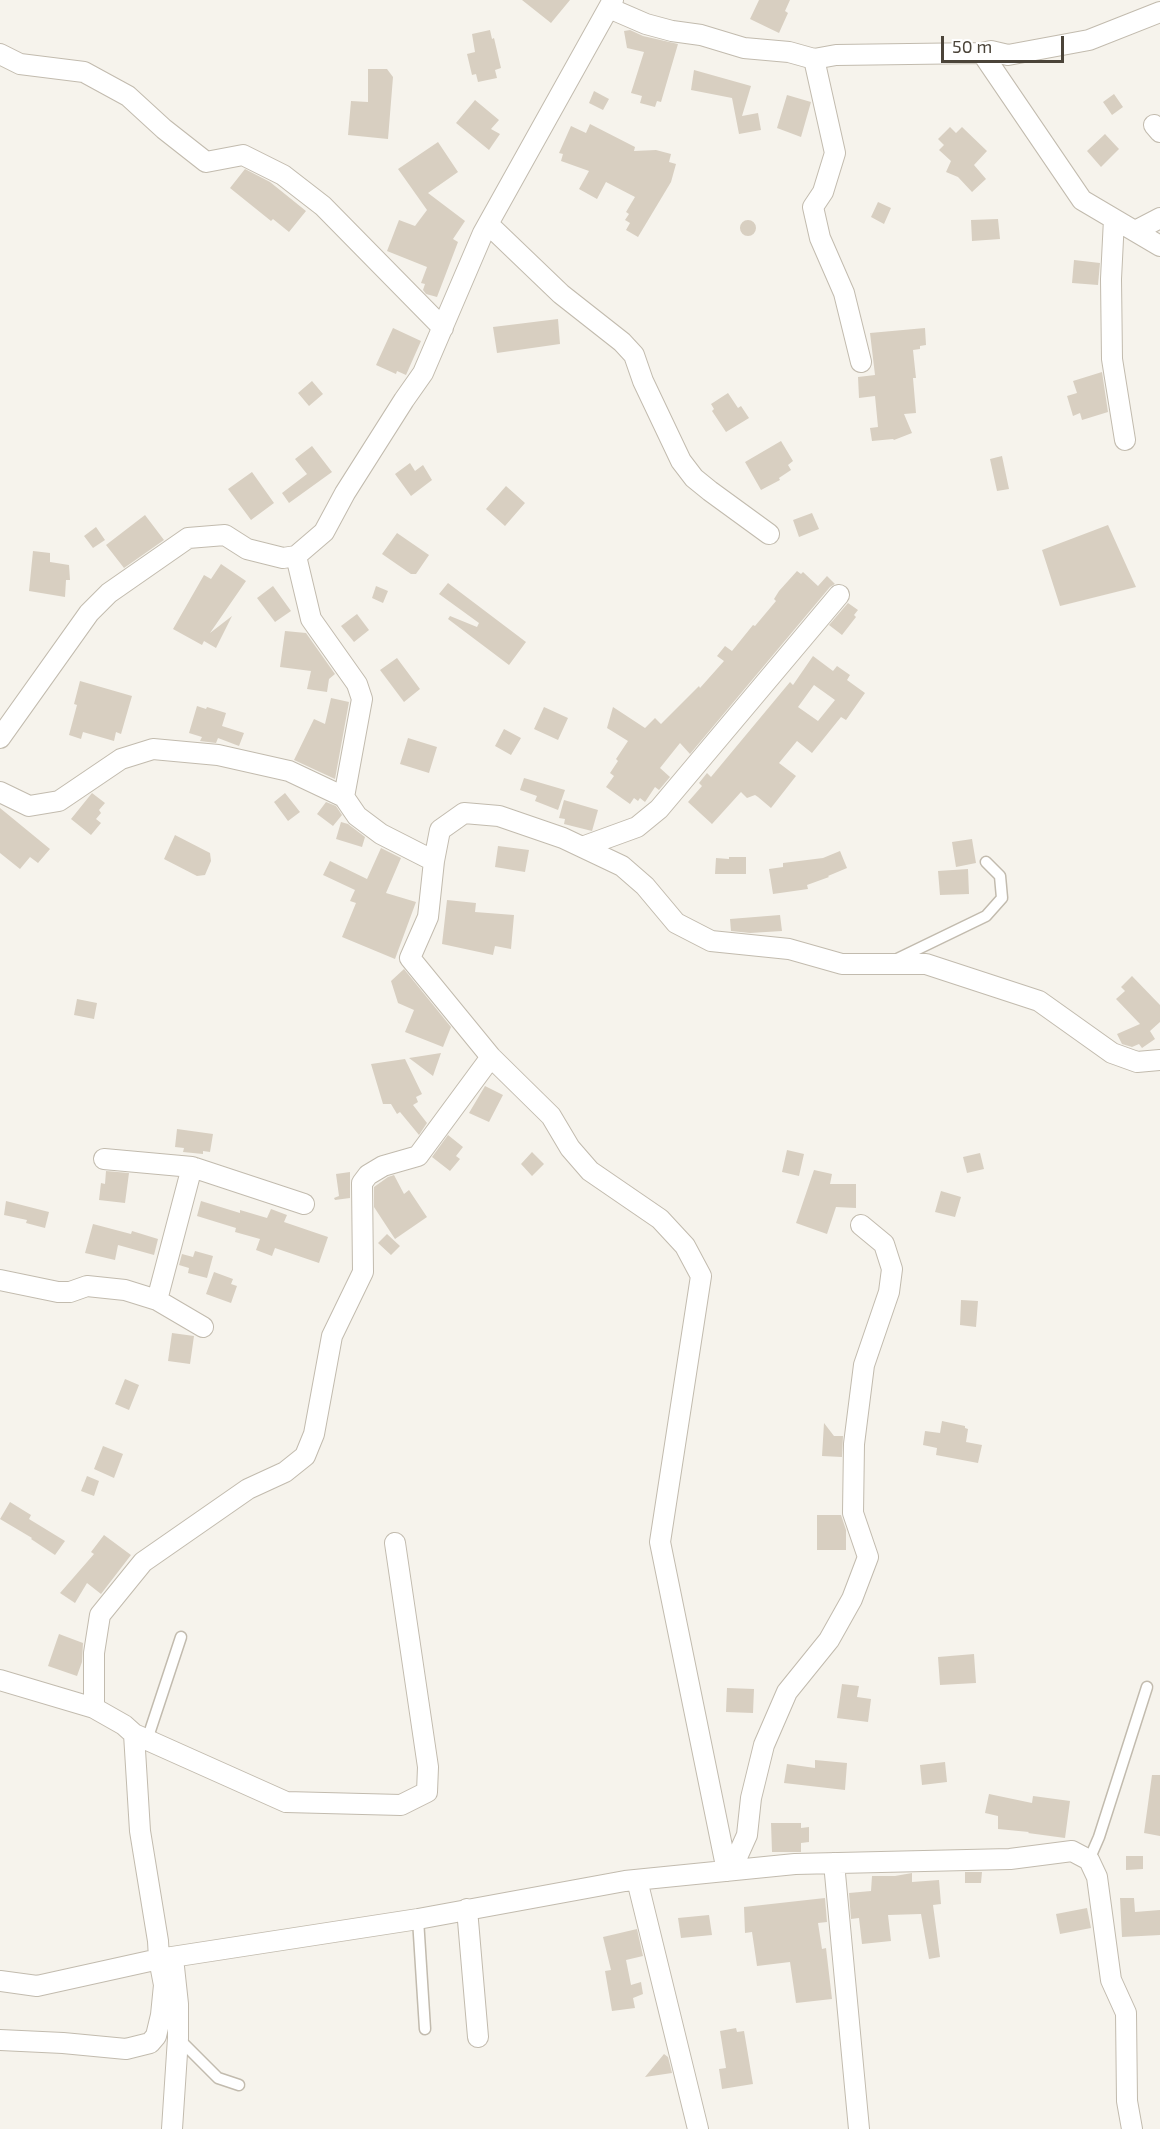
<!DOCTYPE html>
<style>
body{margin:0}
#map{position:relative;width:1160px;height:2129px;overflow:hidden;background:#f6f3ec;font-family:"Exo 2",sans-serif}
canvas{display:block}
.scale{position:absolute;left:941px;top:36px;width:123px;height:27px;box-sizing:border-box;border:3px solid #4b4439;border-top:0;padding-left:8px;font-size:18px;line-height:21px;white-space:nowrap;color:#4b4439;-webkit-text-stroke:4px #fff;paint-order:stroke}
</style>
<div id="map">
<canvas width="1160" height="2129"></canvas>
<div class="scale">50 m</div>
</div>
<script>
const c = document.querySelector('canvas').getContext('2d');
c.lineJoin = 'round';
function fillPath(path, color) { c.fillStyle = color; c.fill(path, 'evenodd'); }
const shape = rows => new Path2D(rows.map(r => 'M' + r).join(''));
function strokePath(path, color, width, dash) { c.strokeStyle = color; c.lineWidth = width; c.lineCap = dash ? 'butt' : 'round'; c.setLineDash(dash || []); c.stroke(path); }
fillPath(shape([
 [522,0,570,0,551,23],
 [759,0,790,0,785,11,788,13,779,33,750,19],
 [490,30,492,39,494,38,501,68,495,70,497,78,478,82,476,74,472,75,467,54,475,52,472,34],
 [630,30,643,36,678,44,661,102,657,101,655,107,640,103,642,96,631,93,644,52,627,48,624,31],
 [368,69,387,69,393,77,388,139,348,135,351,101,368,102],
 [694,70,751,86,742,116,758,113,761,130,739,134,732,98,691,90],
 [594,91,609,99,603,110,589,103],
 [1114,94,1123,107,1112,115,1103,102],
 [787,95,811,102,801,137,777,128],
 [475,100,499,120,491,129,500,134,489,150,456,123],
 [590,124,635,147,634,151,656,150,671,154,669,162,676,164,671,182,638,237,626,230,630,223,625,220,629,214,626,212,635,197,606,182,597,199,579,189,589,171,561,161,563,154,559,153,571,126,586,133],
 [950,127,956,133,962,127,987,151,974,165,986,179,972,192,958,177,946,172,951,161,939,150,944,145,938,139],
 [1105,134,1119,149,1101,167,1087,151],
 [438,142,458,172,428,193,465,221,453,239,458,242,437,297,426,294,423,290,425,284,421,283,427,267,387,251,399,220,415,226,427,210,398,169],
 [245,169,270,182,306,211,289,232,273,219,271,221,230,188],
 [878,202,891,208,884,224,871,217],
 [998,219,1000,239,972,241,971,220],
 '740 228a8 8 0 1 1 16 0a8 8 0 1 1-16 0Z',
 [1074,260,1100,263,1098,285,1072,283],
 [558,319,560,344,497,353,493,327],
 [393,328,421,341,406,375,397,371,396,374,376,365],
 [925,328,926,345,920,346,920,349,913,350,916,378,913,378,916,413,904,414,912,433,894,440,893,439,872,441,870,428,878,427,875,396,859,398,858,377,875,375,870,333],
 [1102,372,1108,412,1082,420,1080,413,1073,416,1067,396,1077,393,1073,381],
 [312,381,323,394,309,406,298,393],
 [728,393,738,408,741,406,749,418,726,432,712,411,714,409,711,404],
 [781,441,793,461,788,465,791,470,779,478,780,480,761,490,745,462],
 [312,446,332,472,289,503,282,493,307,474,295,459],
 [1002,456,1009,489,997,491,990,459],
 [410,463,415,471,423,465,432,480,411,496,395,474],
 [252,472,274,503,251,520,228,489],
 [506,486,525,503,505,526,486,509],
 [812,513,819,529,799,537,793,520],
 [145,515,164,540,124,568,106,545],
 [1108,525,1136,587,1060,606,1042,550],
 [96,527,105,540,93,548,84,536],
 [397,533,429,555,416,574,411,574,382,554],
 [33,551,50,553,50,562,69,565,70,580,66,580,65,597,29,591],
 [221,564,246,581,210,633,232,616,216,648,204,641,202,645,173,629,204,575,211,579],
 [797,571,801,574,803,572,818,586,827,576,835,584,830,587,690,754,680,743,660,768,670,777,659,790,655,787,645,802,640,798,638,801,634,798,630,804,606,787,614,776,610,773,618,761,616,759,628,741,607,728,613,707,645,728,655,718,661,724,699,686,700,688,724,661,717,656,725,646,732,651,753,625,755,626,776,601,774,599,779,591],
 [448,583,526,642,509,665,448,619,450,616,477,627,479,623,439,594],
 [273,586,291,611,275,622,257,598],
 [376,586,388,591,383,603,372,598],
 [848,603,858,610,854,615,856,617,842,635,829,625],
 [357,614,369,630,354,642,341,626],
 [285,631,306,633,335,674,329,679,327,692,307,689,311,671,280,667],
 [813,656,833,671,837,666,850,675,847,680,865,693,846,720,841,717,812,753,797,741,779,763,796,776,771,808,758,797,755,795,747,798,741,792,712,824,688,802,702,786,699,783,707,773,711,777,790,682,793,685],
 [814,685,835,700,818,721,798,707],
 [397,658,420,689,404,702,380,670],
 [80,681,132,696,121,734,116,732,114,741,83,732,81,739,69,735,77,705,74,704],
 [331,698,349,702,335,779,294,760,314,719,325,724],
 [197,706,206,709,207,707,226,713,222,726,244,733,239,746,218,738,216,743,200,741,202,737,189,733],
 [544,707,568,718,558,740,534,729],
 [504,729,521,738,511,755,495,746],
 [408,738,437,747,429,773,400,764],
 [524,778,565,790,558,810,535,801,537,796,520,790],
 [92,793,105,803,99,810,101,813,96,819,101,823,91,835,71,819],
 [285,793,300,812,288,821,274,802],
 [564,800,598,810,592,831,564,824,565,819,559,818],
 [326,802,336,806,342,815,333,826,317,814],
 [0,808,50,849,38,863,30,857,20,869,0,853],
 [341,822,348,824,365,837,362,847,336,839],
 [175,835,210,853,211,861,205,875,197,876,164,859],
 [972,839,976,863,956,867,952,842],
 [498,846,529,850,525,872,495,867],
 [381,848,401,858,386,893,416,902,395,959,342,937,356,903,350,901,355,890,323,875,330,861,367,879],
 [840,851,847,868,828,876,829,877,807,885,808,889,773,894,769,869,783,867,783,863,823,858],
 [729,857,746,857,746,874,715,874,716,858,729,859],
 [968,869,969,894,940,895,938,871],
 [447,900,476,903,475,912,514,915,511,949,495,946,493,955,442,944],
 [780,915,782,931,750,933,731,931,730,919],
 [404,969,451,1027,443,1047,405,1032,414,1010,398,1003,391,981],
 [1132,976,1160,1005,1160,1022,1150,1031,1155,1039,1142,1048,1139,1044,1132,1047,1122,1044,1117,1034,1140,1024,1116,999,1125,991,1121,987],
 [77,999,97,1003,94,1019,74,1015],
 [441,1053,433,1076,409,1058],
 [405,1059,422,1094,416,1097,418,1102,413,1105,427,1123,419,1135,400,1112,397,1114,391,1104,383,1104,371,1064],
 [485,1086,503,1095,489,1122,469,1113],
 [177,1129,213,1134,210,1152,203,1151,203,1154,183,1152,184,1148,175,1147],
 [448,1135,463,1147,456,1156,460,1159,450,1171,432,1157],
 [787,1150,804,1154,799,1176,782,1172],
 [532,1152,544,1164,532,1176,521,1164],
 [980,1153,984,1169,967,1173,963,1157],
 [814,1170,832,1174,830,1184,856,1184,856,1208,836,1207,827,1234,796,1223],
 [106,1171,129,1173,125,1203,99,1200,101,1183,105,1184],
 [350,1172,350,1198,335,1200,334,1198,339,1196,336,1174],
 [394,1175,404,1194,409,1190,427,1217,395,1239,374,1207,374,1187,388,1177],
 [941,1191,961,1197,955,1217,935,1212],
 [6,1201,49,1212,45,1228,26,1223,27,1220,4,1215],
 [201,1201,240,1213,240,1210,267,1218,271,1209,287,1215,284,1222,328,1237,319,1263,275,1248,272,1256,256,1250,260,1239,235,1232,236,1228,197,1216],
 [93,1224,131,1234,132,1231,158,1239,154,1255,118,1245,115,1260,85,1253],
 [387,1234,400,1246,391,1255,378,1243],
 [195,1251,213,1256,207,1278,188,1273,189,1268,179,1265,182,1254,193,1257],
 [214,1272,233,1279,231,1284,237,1286,231,1303,206,1294],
 [961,1300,978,1301,976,1327,960,1325],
 [172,1333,194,1336,190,1364,168,1361],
 [125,1379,139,1385,129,1410,115,1404],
 [942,1421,965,1426,965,1428,968,1429,966,1442,982,1445,978,1463,936,1455,937,1448,923,1445,925,1431,940,1433],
 [824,1423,834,1436,843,1436,842,1457,822,1456],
 [103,1446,123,1454,114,1478,94,1469],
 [87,1476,99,1481,94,1496,81,1491],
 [10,1502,31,1515,29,1519,65,1541,55,1555,31,1539,32,1538,0,1519],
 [817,1515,841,1515,846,1530,846,1550,817,1550],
 [104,1535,131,1555,101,1594,87,1583,75,1603,60,1593,94,1554,91,1552],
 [59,1634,83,1643,82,1662,77,1676,48,1666],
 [974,1654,976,1683,940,1685,938,1657],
 [842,1684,859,1686,857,1697,871,1699,868,1722,837,1718],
 [727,1688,754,1689,753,1713,726,1712],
 [815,1760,847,1763,845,1790,784,1783,787,1764,815,1768],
 [945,1762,947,1782,922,1785,920,1765],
 [1152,1775,1160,1775,1160,1836,1144,1833],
 [989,1794,1032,1803,1033,1796,1070,1801,1065,1838,1028,1833,1029,1832,998,1829,998,1816,985,1813],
 [771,1823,801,1823,801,1828,809,1827,809,1842,801,1843,801,1852,772,1852],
 [1126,1856,1143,1856,1143,1869,1126,1870],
 [965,1872,982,1872,981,1883,965,1883],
 [912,1873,912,1882,939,1880,941,1904,933,1905,940,1957,929,1959,921,1914,888,1915,891,1941,862,1944,859,1918,851,1919,849,1893,871,1891,872,1876,895,1876],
 [825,1898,827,1922,818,1923,822,1949,826,1948,832,1999,796,2003,790,1962,757,1966,752,1932,745,1933,744,1907],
 [1120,1898,1134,1898,1135,1912,1160,1910,1160,1935,1122,1937],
 [1087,1908,1091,1928,1060,1934,1056,1914],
 [709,1915,712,1935,681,1938,678,1918],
 [637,1929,643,1956,626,1960,631,1985,641,1982,643,1994,633,1998,635,2008,612,2011,605,1971,611,1970,603,1937],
 [736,2028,737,2032,744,2031,753,2084,722,2089,719,2069,726,2068,720,2031],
 [664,2054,668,2057,672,2073,645,2077]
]), '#d8cfc1');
const service = shape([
 [893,961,986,916,1002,898,1000,876,986,862],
 [147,1740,181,1637],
 [1089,1860,1099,1837,1147,1687],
 [418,1919,425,2029],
 [178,2038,218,2078,239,2085]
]);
const minor = shape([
 [609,8,646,24,672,31,701,35,744,48,789,52,814,59,835,153,823,192,813,207,820,238,844,293,861,362],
 [982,53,1082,200,1160,246],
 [0,54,20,64,84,72,128,96,164,129,206,162,243,155,283,175,323,206,443,328],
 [814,59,836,55,982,53,991,51,1008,55,1089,40,1160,12],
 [1154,125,1160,132],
 [1114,219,1111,279,1112,359,1125,440],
 [488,224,561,294,622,342,634,355,643,381,681,461,694,478,710,491,769,534],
 [1135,231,1160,218],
 [296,556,311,619,357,684,362,699,344,797],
 [0,738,89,613,109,593,188,538,225,535,247,549,283,558,296,556,324,532,345,493,404,400,423,373,483,233,613,0],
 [0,792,29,806,59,801,121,759,153,749,218,755,289,771,344,797,357,816,381,834,434,861,440,830,464,813,499,816,563,838,622,866,645,886,676,923,711,941,789,949,842,964,926,964,1039,1001,1112,1053,1137,1062,1160,1060],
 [582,847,637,827,659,809,839,595],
 [434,861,428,917,410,958,491,1057,551,1116,570,1148,590,1171,660,1219,685,1246,701,1276,660,1542,727,1871],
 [104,1159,192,1167,157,1300],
 [192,1167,304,1204],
 [0,1280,58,1292,70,1292,87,1286,125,1290,157,1300,203,1327],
 [0,1680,94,1708,124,1725,134,1734,140,1831,158,1941,159,1959,418,1919,625,1881,795,1864,1010,1859,1072,1851,1089,1860,1097,1877,1111,1980,1126,2013,1127,2101,1132,2129],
 [94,1708,94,1653,100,1615,143,1562,248,1489,285,1472,305,1456,314,1434,332,1336,363,1272,362,1183,368,1175,383,1166,418,1156,491,1057],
 [134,1734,286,1802,401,1805,427,1792,428,1767,395,1543],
 [834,1863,859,2129],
 [726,1864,738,1855,747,1835,751,1798,764,1745,787,1692,829,1640,852,1599,868,1557,853,1513,854,1444,864,1365,889,1292,892,1269,884,1244,861,1225],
 [637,1880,698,2129],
 [467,1909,478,2037],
 [0,1981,37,1986,159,1959,164,1985,161,2015,156,2036,150,2043,126,2049,63,2043,0,2040],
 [172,2129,178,2038,178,2004,174,1967]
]);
strokePath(service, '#c2bbae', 13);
strokePath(minor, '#c2bbae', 22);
strokePath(service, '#fff', 10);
strokePath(minor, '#fff', 20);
</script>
